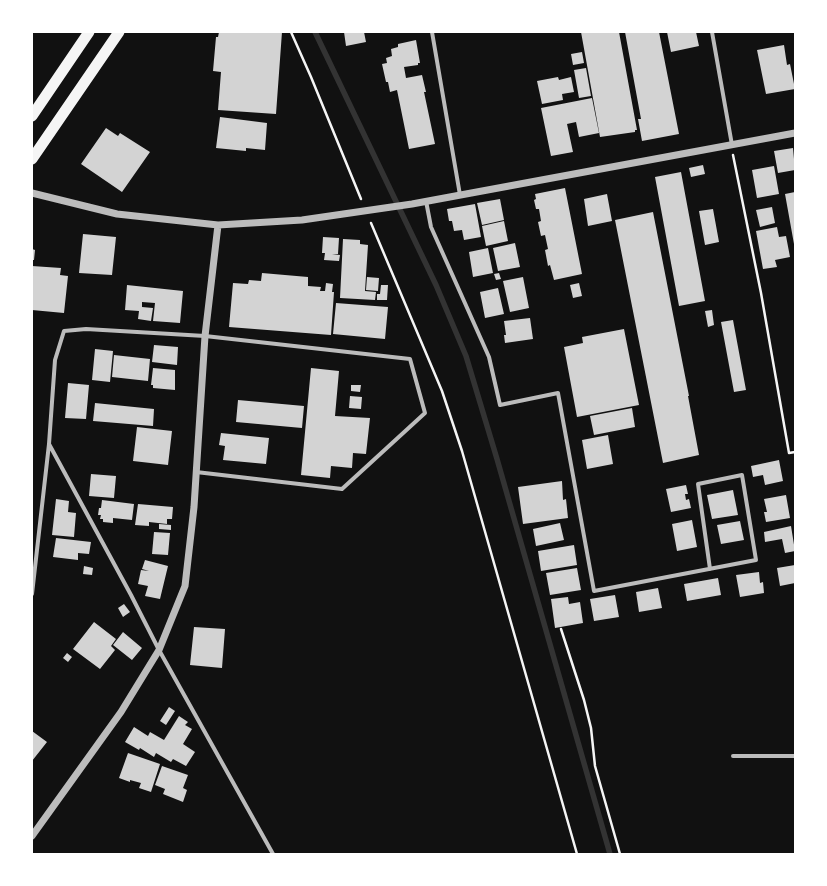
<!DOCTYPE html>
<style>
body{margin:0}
#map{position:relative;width:827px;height:886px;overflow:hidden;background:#111;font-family:"IBM Plex Sans",sans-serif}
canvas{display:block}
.frame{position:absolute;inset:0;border:33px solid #fff;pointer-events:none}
</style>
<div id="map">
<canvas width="827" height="886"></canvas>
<div class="frame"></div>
</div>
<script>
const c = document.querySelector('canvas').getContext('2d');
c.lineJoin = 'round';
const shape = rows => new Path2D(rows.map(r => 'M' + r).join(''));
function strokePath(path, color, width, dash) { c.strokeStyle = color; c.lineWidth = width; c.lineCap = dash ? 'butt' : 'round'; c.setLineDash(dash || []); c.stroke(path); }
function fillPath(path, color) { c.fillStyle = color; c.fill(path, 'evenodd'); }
strokePath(shape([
 [315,32,436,285,466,356,497,459,610,854]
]), '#333', 5.5);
fillPath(shape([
 [219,32,282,32,276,114,218,110,221,72,213,71,216,37,218,37],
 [344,32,364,32,366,42,346,46],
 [581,32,619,32,637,130,635,130,635,132,600,137],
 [625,32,659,32,679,134,642,141,638,119,641,119],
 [667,32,696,32,699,46,671,52],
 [416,40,420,63,418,63,418,65,404,67,406,78,422,75,426,92,424,92,435,144,409,149,397,90,390,92,388,82,386,82,382,64,387,63,386,58,392,56,391,49,398,47,398,44],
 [784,45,787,65,790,64,795,89,766,94,757,50],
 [582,52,584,63,573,65,571,54],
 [586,68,591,96,579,98,574,70],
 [558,77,559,80,571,77,574,92,562,94,563,100,542,104,537,81],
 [592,98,599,133,579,137,576,122,567,124,573,152,551,156,541,108],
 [220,117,267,123,265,150,246,148,246,151,216,148],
 [106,128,118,136,120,133,150,152,122,192,81,164],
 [793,148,795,170,778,173,774,151],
 [703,165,705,174,691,177,689,168],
 [774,166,779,194,757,198,752,170],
 [681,172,705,301,679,306,655,177],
 [565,188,582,274,554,280,550,265,548,266,545,250,548,249,545,235,541,236,538,222,541,221,539,209,536,209,534,200,536,199,535,194],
 [795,192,795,244,794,244,785,194],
 [607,194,612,221,588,226,584,199],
 [500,199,504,220,482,225,477,203],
 [475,204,481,237,464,240,462,230,454,231,452,221,449,221,447,209],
 [772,207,775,223,760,227,756,210],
 [713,209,719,242,705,245,699,211],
 [653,212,689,396,688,396,699,455,663,463,615,220],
 [504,221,508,241,486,246,482,226],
 [777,227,779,237,786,236,790,257,775,260,777,267,763,269,756,231],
 [83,234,116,237,112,275,79,273],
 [323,237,339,238,338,254,332,254,340,255,339,261,324,260,325,253,322,253],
 [343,239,360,240,360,244,368,245,365,291,376,292,375,300,340,298],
 [515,243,520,267,498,271,493,248],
 [488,248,493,273,473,277,469,252],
 [32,249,35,250,34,260,32,260],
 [32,266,61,268,60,275,68,276,64,313,32,310],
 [262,273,308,277,308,286,321,287,320,291,325,291,326,283,333,284,332,292,334,292,331,335,229,327,233,283,248,284,249,280,261,281],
 [499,273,501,279,496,280,494,274],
 [367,277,379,278,378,291,366,290],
 [523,277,529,308,510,312,503,281],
 [579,283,582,296,573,298,570,285],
 [127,285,183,291,180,323,153,321,155,303,142,302,142,307,153,308,151,321,138,319,139,311,125,310],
 [381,285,388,285,387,300,377,300,377,294,380,294],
 [498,288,504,314,485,318,480,292],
 [336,303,388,307,385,339,333,334],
 [712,310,714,325,708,327,705,311],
 [530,318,533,339,505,343,504,335,506,335,504,321],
 [733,320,746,390,734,392,721,322],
 [624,329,639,405,577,417,564,347,583,343,582,337],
 [154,345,178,347,177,365,152,362],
 [95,349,113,351,110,382,92,380],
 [114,355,150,359,148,381,112,377],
 [153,368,175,370,175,390,153,388,153,385,151,385],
 [311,368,339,371,335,416,370,418,366,454,353,453,352,468,331,466,330,478,301,475],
 [68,383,89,385,86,419,65,418],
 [351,385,361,385,360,392,351,391],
 [350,396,362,397,361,409,349,408],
 [238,400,304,406,302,428,236,422],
 [95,403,154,409,153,426,93,421],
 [632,408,635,427,594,435,590,416],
 [137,427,172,431,168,465,133,461],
 [221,433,269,438,266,464,223,460,225,446,219,445],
 [608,435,613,464,587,469,582,440],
 [779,460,783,481,765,485,763,475,753,477,751,466],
 [91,474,116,476,114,498,89,496],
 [562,481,563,500,566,499,568,518,523,524,518,487],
 [686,485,688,494,685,494,686,500,689,499,691,508,671,512,666,489],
 [733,490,738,515,712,519,707,495],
 [786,495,790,518,766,522,764,512,767,512,764,499],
 [56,499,69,501,68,512,76,513,74,537,52,535],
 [102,500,134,504,132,520,113,518,113,523,103,522,103,519,100,519,101,515,98,515,99,508,101,508],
 [138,504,173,507,172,519,167,519,167,524,149,522,149,526,135,525],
 [692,520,697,547,677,551,672,524],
 [740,521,744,540,721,544,717,525],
 [560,523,564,540,536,546,533,529],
 [159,524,171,525,171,530,159,529],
 [791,526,795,551,785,553,782,539,765,542,764,532],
 [154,532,170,533,168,555,152,554],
 [56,538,91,542,89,554,78,553,78,560,53,557],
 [574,545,577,565,541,571,538,551],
 [145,560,168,566,160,599,145,596,148,586,138,584,141,570,149,571,142,569],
 [795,565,795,583,780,586,777,568],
 [84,566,93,568,92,575,83,574],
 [577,568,581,590,550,595,546,573],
 [759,572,760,583,763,582,764,593,740,597,736,575],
 [718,578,721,595,687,601,684,584],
 [658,588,662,608,639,612,636,592],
 [615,595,619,617,594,621,590,599],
 [568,597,569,604,580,602,583,623,555,628,551,599],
 [124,604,130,612,123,617,118,608],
 [94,622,116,639,111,646,115,650,100,669,73,649],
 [194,627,225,629,222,668,190,665],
 [123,632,142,648,132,660,113,645],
 [67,653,72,657,68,662,63,658],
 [169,707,175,711,166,725,160,721],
 [179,716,188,722,185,725,192,729,183,744,195,752,186,766,173,759,171,762,156,753,154,757,140,748,139,750,125,742,134,727,148,736,150,732,164,740],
 [32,731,47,742,32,761],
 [128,753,160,764,151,792,139,788,141,783,130,780,130,782,119,778],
 [162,766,188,775,183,788,187,790,183,802,163,794,165,789,155,785]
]), '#d3d3d3');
strokePath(shape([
 [291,32,311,77,361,199],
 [733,155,761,293,789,453,795,452],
 [371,223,442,391,462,451,577,854],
 [561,629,584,700,591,728,595,766,620,854]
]), '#f5f5f5', 2.5);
strokePath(shape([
 [432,32,460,195],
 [712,32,732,145],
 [426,201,431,227,489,357,500,405,558,393,594,591,756,560,742,475,698,484,710,569],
 [49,444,131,595,159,650,273,854],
 [32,594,49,444,55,360,64,331,86,329,205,336,410,359,425,413,342,489,196,472],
 [733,756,795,756]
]), '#bcbcbc', 4);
strokePath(shape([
 [32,193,117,214,218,225,302,220,412,204,795,133],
 [32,836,121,712,159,650,185,586,194,507,205,336,218,225]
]), '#bcbcbc', 7);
strokePath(shape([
 [32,116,89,32],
 [32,159,119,32]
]), '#f5f5f5', 11);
</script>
